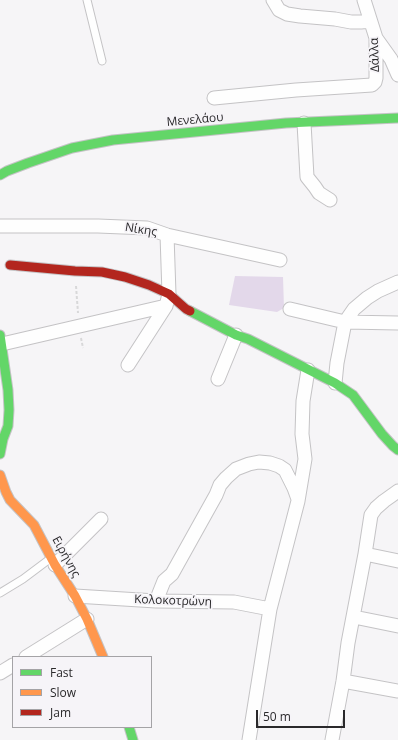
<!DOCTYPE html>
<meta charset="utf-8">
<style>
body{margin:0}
#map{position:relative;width:398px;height:740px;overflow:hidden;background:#f6f5f7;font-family:"Open Sans",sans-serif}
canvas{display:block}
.legend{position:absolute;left:12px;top:656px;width:140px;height:72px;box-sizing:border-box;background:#f6f4f8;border:1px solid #a4a3a6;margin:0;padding:5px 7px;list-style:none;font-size:12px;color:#2a292b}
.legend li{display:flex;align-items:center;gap:8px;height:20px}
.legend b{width:20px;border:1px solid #a4a3a6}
.scale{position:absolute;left:256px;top:710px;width:89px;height:18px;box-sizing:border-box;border:2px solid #2a292b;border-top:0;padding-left:5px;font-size:12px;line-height:14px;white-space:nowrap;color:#2a292b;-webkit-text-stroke:3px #f6f4f8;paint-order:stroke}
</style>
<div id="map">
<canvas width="398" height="740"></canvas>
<ul class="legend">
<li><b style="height:5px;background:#63d668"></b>Fast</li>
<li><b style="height:5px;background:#ff974d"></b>Slow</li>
<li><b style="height:5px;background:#b3261e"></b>Jam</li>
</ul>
<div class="scale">50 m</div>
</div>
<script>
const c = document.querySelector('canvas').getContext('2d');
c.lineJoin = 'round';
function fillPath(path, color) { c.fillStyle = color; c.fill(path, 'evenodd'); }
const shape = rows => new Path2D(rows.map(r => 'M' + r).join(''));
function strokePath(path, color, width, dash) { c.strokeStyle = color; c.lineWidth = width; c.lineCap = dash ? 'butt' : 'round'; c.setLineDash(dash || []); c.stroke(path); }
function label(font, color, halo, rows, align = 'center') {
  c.font = font + ' "Open Sans",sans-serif'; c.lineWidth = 3.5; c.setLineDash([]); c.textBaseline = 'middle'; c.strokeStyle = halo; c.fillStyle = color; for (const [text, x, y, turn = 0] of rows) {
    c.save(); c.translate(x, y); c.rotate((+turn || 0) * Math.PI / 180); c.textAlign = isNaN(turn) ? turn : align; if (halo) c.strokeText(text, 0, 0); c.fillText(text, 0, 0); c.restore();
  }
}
fillPath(shape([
 [235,276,283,277,284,308,277,312,229,305]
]), '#e3d8ea');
const lane = shape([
 [87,0,102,61],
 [0,593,23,579,51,558]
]);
const street = shape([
 [273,0,279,10,287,14,300,16,335,19,351,22,361,22,370,21],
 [376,38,391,59,398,75],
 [214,98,296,90,372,85,375,82,376,78,376,38,364,0],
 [304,123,307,177,315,187,319,193,330,200],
 [0,226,98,226,147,228,167,235,280,260],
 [290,309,345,322,398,323],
 [2,344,166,306],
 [128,365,166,306,169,294,167,235],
 [218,379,236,335],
 [335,383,337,363,345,322,354,309,367,298,378,291,398,282],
 [365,554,398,561],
 [55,565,101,519],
 [75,596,156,601,234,602,270,609],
 [156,601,164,581,172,574,216,495,220,485,226,478,236,469,249,464,259,462,270,463,279,466,285,470,294,488,298,499],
 [354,617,398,626],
 [26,657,87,619],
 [0,673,13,665],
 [343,681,398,691],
 [249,740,270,609,298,501,305,459,302,434,303,401,308,370],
 [332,740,343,681,348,643,365,554,371,515,376,508,384,501,398,491]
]);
const fast = shape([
 [0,175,7,171,28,163,72,148,113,140,286,123,398,118],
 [190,311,236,335,248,339,335,383,353,395,382,434,393,446,398,450],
 [0,335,8,390,9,410,8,426,3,439,0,454],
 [129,727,133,740]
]);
const slow = shape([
 [0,475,6,492,10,500,34,525,55,565,75,596,87,619,103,657]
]);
const jam = shape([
 [10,265,75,271,102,272,125,277,149,285,169,294,186,309,190,311]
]);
strokePath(lane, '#c4c3c5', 9);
strokePath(street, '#c4c3c5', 15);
strokePath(fast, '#c4c3c5', 11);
strokePath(slow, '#c4c3c5', 11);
strokePath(jam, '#c4c3c5', 11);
strokePath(shape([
 [76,286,78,313],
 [81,338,83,348]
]), '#d8d8d9', 2, [3, 2]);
strokePath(lane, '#fefefe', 7);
strokePath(street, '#fefefe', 13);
strokePath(fast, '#63d668', 9);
strokePath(slow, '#ff974d', 9);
strokePath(jam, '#b3261e', 9);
label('12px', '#2a292b', '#f6f4f8', [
 ["Δάλλα",375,55,-92],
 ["Μενελάου",195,120,-5],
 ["Νίκης",141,230,9],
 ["Ειρήνης",66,557,61],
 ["Κολοκοτρώνη",173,601,2]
]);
</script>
